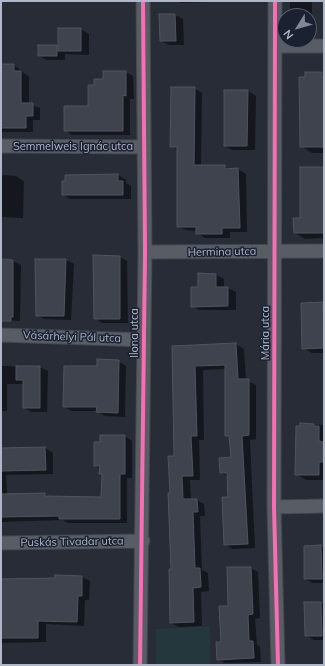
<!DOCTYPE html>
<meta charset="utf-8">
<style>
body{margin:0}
#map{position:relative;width:325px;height:666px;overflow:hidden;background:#272c37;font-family:Mulish,sans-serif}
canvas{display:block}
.frame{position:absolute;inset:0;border:2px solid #b0b7c9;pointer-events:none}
.north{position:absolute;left:277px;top:8px;width:40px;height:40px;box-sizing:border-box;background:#1a2232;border:1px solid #565e6e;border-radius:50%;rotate:233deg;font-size:11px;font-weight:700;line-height:16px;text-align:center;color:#b0b7c9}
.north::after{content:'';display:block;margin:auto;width:14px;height:18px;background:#808696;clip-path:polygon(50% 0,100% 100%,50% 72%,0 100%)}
</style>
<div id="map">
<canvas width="325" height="666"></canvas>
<div class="frame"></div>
<div class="north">N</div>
</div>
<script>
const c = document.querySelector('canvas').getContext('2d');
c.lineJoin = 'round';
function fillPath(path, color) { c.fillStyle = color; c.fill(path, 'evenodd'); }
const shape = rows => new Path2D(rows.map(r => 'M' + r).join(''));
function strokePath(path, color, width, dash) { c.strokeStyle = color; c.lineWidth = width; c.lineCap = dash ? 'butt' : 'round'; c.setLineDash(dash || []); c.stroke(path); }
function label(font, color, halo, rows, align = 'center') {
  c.font = font + ' Mulish,sans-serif'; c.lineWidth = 3; c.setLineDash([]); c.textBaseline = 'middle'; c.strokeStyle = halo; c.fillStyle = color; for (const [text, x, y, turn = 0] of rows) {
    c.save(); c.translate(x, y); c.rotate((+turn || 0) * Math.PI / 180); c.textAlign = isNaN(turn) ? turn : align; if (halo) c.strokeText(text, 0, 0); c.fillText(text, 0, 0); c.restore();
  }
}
fillPath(shape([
 [210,626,210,665,156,665,156,629]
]), '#24373d');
fillPath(shape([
 [178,1,208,1,208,2,181,3],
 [290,1,312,1,312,15,298,16,290,11],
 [160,15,175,15,183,19,184,45,169,45,161,41],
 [59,29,81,29,89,34,89,55,65,54,65,60,47,60,39,56,39,46,59,47],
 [1,65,14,65,29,77,29,104,40,108,40,120,33,120,33,132,1,132],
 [126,72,133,76,134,99,130,99,130,135,72,135,65,130,89,107,95,86,104,80],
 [306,73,324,73,324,153,312,153,301,146],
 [194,88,202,93,201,166,224,166,230,170,238,169,246,174,247,232,230,232,230,238,205,238,197,233,197,231,186,230,178,226,178,150,171,146],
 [225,91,248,91,256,96,255,150,232,150,225,146],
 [324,168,324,240,321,238,305,239,295,233],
 [1,175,16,176,24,181,23,218,1,217],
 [118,175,126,180,126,183,131,186,131,199,70,199,62,194],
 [120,257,127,261,128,323,102,323,95,318],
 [1,260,13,261,21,265,20,321,1,320],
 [66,260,74,264,71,320,44,319,37,315],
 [216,275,224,279,224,288,228,288,236,292,236,310,199,310,192,306,199,288],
 [324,303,324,353,312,353,303,348,302,304],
 [236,344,244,349,246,380,256,385,256,439,250,440,255,548,232,549,225,544,229,498,228,477,221,473,232,458,231,438,226,435,226,369,203,370,204,440,199,440,200,480,190,480,191,500,197,500,204,504,205,516,200,516,202,570,208,573,209,591,201,592,202,626,179,627,171,623,171,494,175,457,173,347],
 [118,361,126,366,125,417,105,416,97,411,72,411,64,407],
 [1,366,40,367,48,371,47,412,32,412,24,408,24,384,7,384,7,411,1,411],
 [301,424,324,425,324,480,306,480,296,474],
 [125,436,132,441,132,478,127,478,127,523,68,523,63,520,1,522,1,449,45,448,53,453,53,474,6,475,7,495,45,494,50,497,102,498,103,475,100,474,100,469,95,466,101,443],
 [321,546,324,548,324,583,313,583,305,579],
 [251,568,258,572,260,618,255,619,257,644,260,647,261,662,225,663,218,659,229,607],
 [56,576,82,577,90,581,89,600,85,600,84,626,46,624,46,642,1,643,1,580,56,579],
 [321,603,324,605,324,640,314,640,306,635]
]), '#0007');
const building = shape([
 [159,14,175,14,176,41,160,41,159,14],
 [58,28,81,28,81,51,58,51,58,28],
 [38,45,57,45,57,56,38,56,38,45],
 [1,64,14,64,14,71,21,71,21,103,33,103,33,116,26,116,26,128,1,128,1,64],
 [103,71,126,71,126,96,123,95,123,131,64,131,64,106,88,106,88,85,94,85,94,79,103,79,103,71],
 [305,72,322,72,322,77,324,77,324,147,300,147,299,77,305,77,305,72],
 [171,87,195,87,194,165,225,165,225,169,238,168,240,228,222,228,222,234,196,234,196,227,177,227,177,147,170,147,171,87],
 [224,90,248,90,247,146,224,146,224,90],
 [300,167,324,167,324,233,294,233,293,218,300,218,300,167],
 [118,174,118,181,123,181,123,195,62,195,62,181,65,181,65,175,118,174],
 [93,255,120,256,120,319,94,319,93,255],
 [1,259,13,260,13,317,11,317,11,321,1,321,1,259],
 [35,259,66,259,64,316,36,316,35,259],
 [198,273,216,274,216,287,228,287,228,306,191,307,191,287,198,287,198,273],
 [323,302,324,348,302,349,301,303,323,302],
 [236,343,238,379,249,379,249,435,242,436,248,544,224,545,222,497,228,497,227,473,220,473,219,458,231,457,229,436,225,436,225,365,195,366,197,436,191,436,193,476,182,476,183,499,197,499,198,512,193,512,195,568,200,568,201,587,193,588,194,622,170,623,169,569,171,569,168,493,170,493,168,456,174,456,172,346,236,343],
 [97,359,119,360,118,413,96,412,97,407,63,407,64,366,97,366,97,359],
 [16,366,40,366,40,408,23,408,23,380,16,380,16,366],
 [300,423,314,424,314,426,319,426,319,441,323,442,323,462,319,462,319,475,295,475,296,426,300,426,300,423],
 [100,435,125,435,125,474,120,474,120,519,59,519,59,516,1,517,1,494,45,493,45,496,101,497,102,474,99,474,100,466,94,466,94,442,100,442,100,435],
 [45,447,46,470,1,471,1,448,45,447],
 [321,545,322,579,304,579,304,546,321,545],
 [227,567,251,567,253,614,248,615,249,641,253,641,254,658,217,660,216,642,221,642,219,606,228,606,227,567],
 [55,575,82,576,82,596,78,596,77,622,38,621,38,638,1,638,1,579,55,578,55,575],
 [304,602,321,602,322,636,305,636,304,602]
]);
fillPath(building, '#3f434d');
strokePath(building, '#4f545f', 1);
const street = shape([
 [275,1,274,507,278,665],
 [275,46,324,46],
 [1,146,144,147],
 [145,252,324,251],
 [1,335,144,340],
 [274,507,324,506],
 [1,543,143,541],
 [140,665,145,252,143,1]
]);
strokePath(street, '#444750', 15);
strokePath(street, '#585c64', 13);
strokePath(shape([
 [275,1,274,507,278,665],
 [140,665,145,252,143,1]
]), '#f96db3', 4);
label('11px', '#b0b7c9', '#1a2232', [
 ["Semmelweis Ignác utca",73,147],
 ["Hermina utca",222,252,-1],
 ["Ilona utca",135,333,-90],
 ["Mária utca",266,333,-90],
 ["Vásárhelyi Pál utca",72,337,2],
 ["Puskás Tivadar utca",72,542,-1]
]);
</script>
